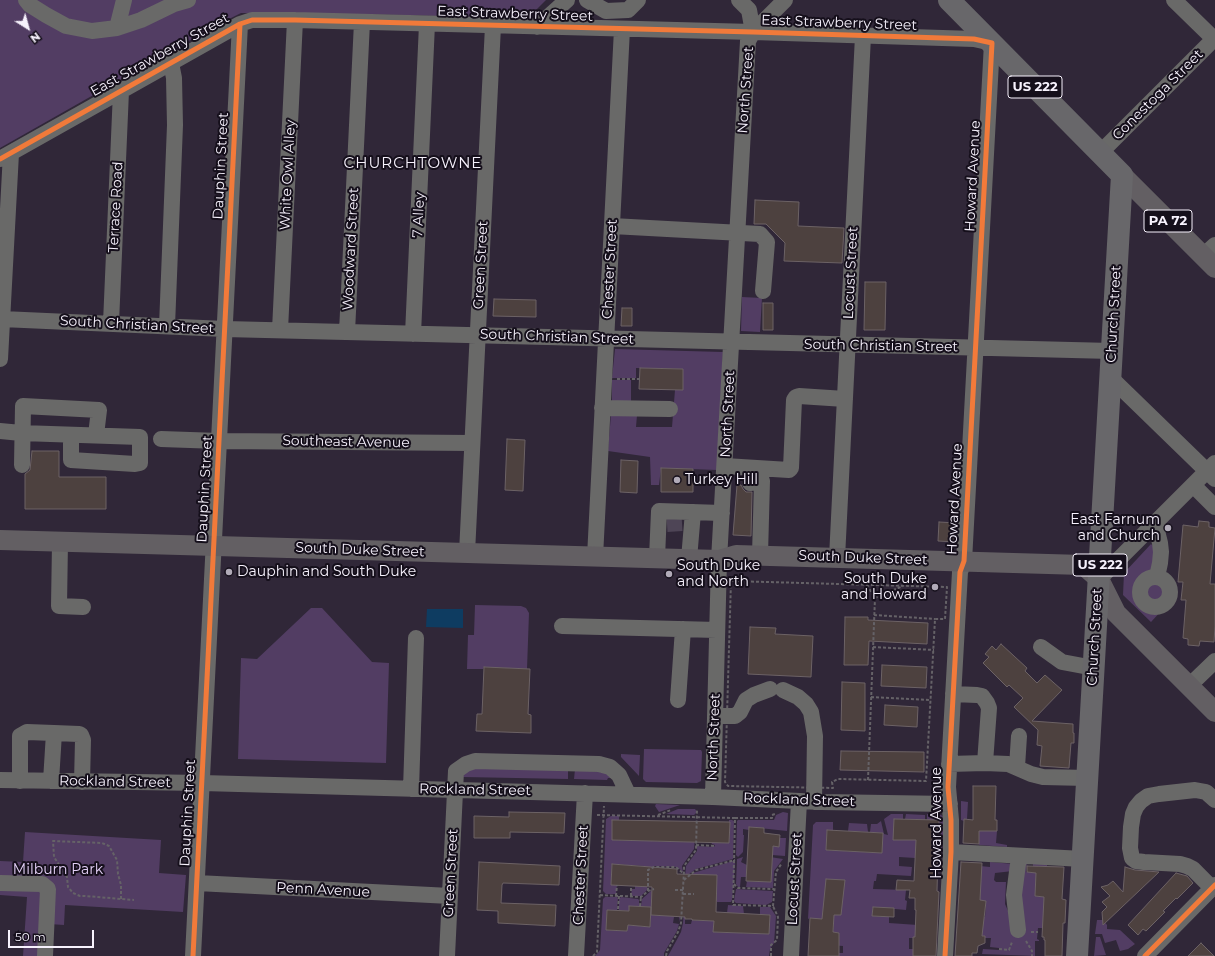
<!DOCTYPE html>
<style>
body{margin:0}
#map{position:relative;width:1215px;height:956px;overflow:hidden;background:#302738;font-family:Montserrat,sans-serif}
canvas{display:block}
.north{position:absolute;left:8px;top:8px;width:40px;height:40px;-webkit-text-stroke:3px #150f1b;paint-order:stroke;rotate:143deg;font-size:11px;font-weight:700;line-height:16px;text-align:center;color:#f7f2fd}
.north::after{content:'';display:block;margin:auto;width:14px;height:18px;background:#f7f2fd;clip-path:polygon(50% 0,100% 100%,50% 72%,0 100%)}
.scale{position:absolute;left:8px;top:930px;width:86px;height:18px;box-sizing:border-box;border:2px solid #f7f2fd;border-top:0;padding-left:5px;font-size:12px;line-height:14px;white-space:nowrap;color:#f7f2fd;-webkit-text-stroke:3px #150f1b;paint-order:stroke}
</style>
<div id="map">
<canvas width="1215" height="956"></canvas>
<div class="north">N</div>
<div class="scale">50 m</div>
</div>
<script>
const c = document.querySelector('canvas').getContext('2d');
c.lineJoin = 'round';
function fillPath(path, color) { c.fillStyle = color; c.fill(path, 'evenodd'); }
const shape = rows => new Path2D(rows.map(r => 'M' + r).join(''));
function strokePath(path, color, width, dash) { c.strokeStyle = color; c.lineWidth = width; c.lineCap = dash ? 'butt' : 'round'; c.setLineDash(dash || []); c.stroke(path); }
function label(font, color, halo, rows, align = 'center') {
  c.font = font + ' Montserrat,sans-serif'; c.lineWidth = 4; c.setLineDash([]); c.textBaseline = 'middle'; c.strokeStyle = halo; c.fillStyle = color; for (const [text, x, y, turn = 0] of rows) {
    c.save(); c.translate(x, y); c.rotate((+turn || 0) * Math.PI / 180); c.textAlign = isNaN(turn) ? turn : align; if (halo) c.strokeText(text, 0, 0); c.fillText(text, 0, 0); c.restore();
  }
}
fillPath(shape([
 [0,0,546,0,527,19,407,15,241,13,215,26,0,148],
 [742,297,762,298,760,332,741,331],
 [615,349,723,352,717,470,661,468,659,485,651,485,650,457,608,451,611,414,637,415,636,427,672,427,675,390,683,390,683,369,636,368,636,378,612,378],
 [612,380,631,380,631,404,612,404],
 [1151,544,1153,546,1153,565,1151,571,1139,582,1136,589,1137,599,1142,606,1149,611,1163,609,1151,622,1123,595,1124,573],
 '1143 592a12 12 0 1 1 24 0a12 12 0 1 1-24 0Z',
 [475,605,521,606,526,608,529,613,527,669,484,667,483,669,467,669,468,635,474,635],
 [311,608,322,608,372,662,389,663,386,763,238,759,241,658,257,659],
 [644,749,701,750,702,752,701,781,697,783,646,782,643,779],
 [621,754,640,755,639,776,621,757],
 [466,767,568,770,568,779,463,777],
 [575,769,607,773,611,778,608,778,607,780,574,779],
 [961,801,968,802,967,819,964,821,961,820],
 [656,804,680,805,659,812,655,806],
 [678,809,695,809,697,812,694,815,666,814],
 [783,812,788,813,787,831,750,827,749,830,743,829,743,835,744,835,743,852,738,857,736,855,737,821,738,820,774,820,776,815],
 [891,814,903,814,903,819,894,819,894,839,938,841,939,820,927,820,927,814,941,815,944,817,942,850,916,849,915,858,899,857,899,866,912,867,911,876,877,874,876,881,874,881,873,889,906,890,905,900,907,901,906,910,873,907,872,916,889,917,889,923,918,925,926,937,913,937,913,938,909,938,909,949,927,949,913,956,839,956,839,953,843,953,843,946,828,945,838,938,839,933,833,932,834,924,825,923,810,918,808,919,813,825,816,822,833,822,833,831,827,830,826,850,881,853,883,833,870,832,871,824,877,824,881,821,884,834,888,835,884,819],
 [906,814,925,815,925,820,905,819],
 [611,816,619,816,619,820,612,820,612,840,690,842,695,838,694,849,682,866,683,872,677,867,654,866,648,870,647,890,641,896,633,896,631,894,632,889,635,889,635,886,643,887,644,866,612,864,611,884,617,885,616,894,606,894,603,891,606,819],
 [729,820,732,820,734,821,733,859,696,869,685,877,686,866,697,851,697,846,714,847,715,845,712,844,711,842,729,843,730,822,729,822],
 [849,823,867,824,868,832,848,831],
 [979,831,997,831,996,843,1007,845,1007,847,979,845],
 [25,832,161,840,159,873,186,875,183,912,65,905,64,925,49,924,47,956,23,956,27,897,0,895,0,861,23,862],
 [779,838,786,838,785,856,772,855,773,846,779,846],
 [743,857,741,862,747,865,746,877,741,877,740,887,738,887,736,884,737,859],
 [770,857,783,859,774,871,773,888,746,887,747,881,770,882,772,860],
 [733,861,735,862,732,900,731,902,717,902,716,900,715,900,717,894,717,875,693,875,685,880,693,873],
 [990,862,1014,864,1013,871,995,873,994,880,996,882,1006,882,1005,904,1012,920,1022,863,1027,863,1026,872,1033,872,1033,863,1047,864,1047,866,1038,866,1035,896,1047,897,1045,928,1038,928,1037,939,1039,940,1039,941,1035,941,1035,956,982,954,983,949,999,950,999,948,990,947,991,938,985,938,985,936,982,936,973,916,985,917,986,901,972,900,980,866,990,867],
 [736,889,773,891,772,902,766,905,736,903,734,901],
 [652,890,651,907,641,906,642,899],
 [682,892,680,922,679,917,674,917,673,923,679,924,677,931,664,953,664,956,595,956,600,950,603,899,605,897,617,897,618,898,617,910,607,910,606,930,627,931,628,925,650,927,651,915,675,916],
 [685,895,685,924,691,924,692,920,714,921,714,932,768,934,770,915,760,914,760,907,770,907,776,916,774,943,770,949,769,956,668,956,681,932,683,923],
 [621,897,638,899,639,900,639,906,629,906,629,911,619,910,619,899],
 [728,905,743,906,744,914,727,913],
 [1097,920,1103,920,1107,925,1107,929,1120,930,1135,944,1128,949,1120,951,1116,940,1105,943,1102,934,1095,934],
 [1096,937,1100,937,1106,955,1094,956]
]), '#523d63');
fillPath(shape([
 [427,609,463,609,463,628,426,627]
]), '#0e3c61');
const building = shape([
 [755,200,799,202,798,226,844,228,842,263,784,261,785,243,766,224,754,224,755,200],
 [865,282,886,282,885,330,864,330,865,282],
 [494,299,536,300,536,317,493,316,494,299],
 [763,303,773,303,773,330,763,330,763,303],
 [622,308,632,308,632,326,621,326,622,308],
 [640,368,683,369,683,390,639,389,640,368],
 [507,439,525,440,523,491,505,490,507,439],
 [32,451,59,451,59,477,106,477,106,509,25,509,25,474,30,470,32,451],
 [621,460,638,461,637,493,620,492,621,460],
 [661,468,693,469,693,492,661,492,661,468],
 [737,485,741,485,743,489,746,492,752,492,751,536,733,535,737,485],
 [1199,521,1209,522,1209,527,1215,528,1210,584,1215,584,1215,626,1214,642,1200,641,1199,646,1188,645,1188,639,1183,638,1186,600,1181,600,1183,582,1178,582,1183,525,1198,527,1199,521],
 [939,522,957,523,956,542,938,541,939,522],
 [845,617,868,617,868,620,928,623,927,644,869,641,868,665,844,665,845,617],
 [750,627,776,628,775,634,813,636,811,677,748,674,750,627],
 [1001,644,1027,668,1025,671,1037,683,1045,675,1062,690,1032,721,1073,724,1073,733,1074,733,1074,743,1071,743,1069,768,1040,766,1042,746,1037,745,1038,730,1014,707,1023,698,1009,685,1007,687,983,663,989,657,985,654,992,646,996,650,1001,644],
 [882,665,927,667,926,688,881,686,882,665],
 [484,667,530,669,528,714,531,715,531,733,476,731,477,714,482,714,484,667],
 [842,682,865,683,865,731,841,730,842,682],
 [885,705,918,707,917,727,884,725,885,705],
 [841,751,924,752,924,772,840,770,841,751],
 [973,786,996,786,995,820,997,820,997,831,979,831,979,844,963,843,964,819,973,820,973,786],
 [509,812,565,813,564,833,510,832,510,838,474,838,474,816,509,817,509,812],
 [894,819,939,820,937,891,939,892,936,956,913,956,913,937,915,937,916,910,915,910,915,898,909,898,910,890,896,890,897,880,914,881,916,840,893,840,894,819],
 [612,820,730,822,729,843,612,840,612,820],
 [749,827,764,828,764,833,780,835,779,847,773,846,771,882,746,881,749,827],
 [827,830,883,833,882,853,826,850,827,830],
 [479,862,560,866,559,885,503,883,502,885,501,903,556,905,555,926,498,923,498,911,477,910,479,862],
 [961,862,982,863,980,900,986,901,982,936,985,936,985,943,978,946,977,953,972,953,972,956,955,956,961,862],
 [612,864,677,869,677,874,717,875,716,912,770,915,769,934,713,932,714,921,692,920,692,919,685,919,685,917,651,915,652,887,611,885,612,864],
 [1027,866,1064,867,1062,899,1066,900,1065,923,1063,923,1062,956,1045,956,1045,940,1044,940,1044,937,1042,937,1044,897,1035,896,1036,873,1027,872,1027,866],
 [1125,867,1135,870,1159,872,1103,925,1102,912,1107,907,1102,902,1110,896,1101,887,1108,885,1113,881,1123,892,1125,867],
 [1176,873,1187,876,1193,883,1177,899,1176,898,1163,911,1165,912,1146,931,1143,929,1138,935,1128,925,1176,873],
 [826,879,845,880,841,915,834,915,833,932,839,933,839,956,808,956,810,918,822,919,826,879],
 [629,906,651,907,650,927,628,925,627,931,606,930,607,910,629,911,629,906],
 [873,907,894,908,894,917,872,916,873,907],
 [1201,943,1214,956,1188,956,1201,943]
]);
fillPath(building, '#4d413f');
strokePath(building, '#6c6265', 1);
strokePath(shape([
 [667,524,682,523]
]), '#4e4556', 16, [16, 8]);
strokePath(shape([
 [617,379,640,379],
 [731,581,947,587,945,619,935,619,926,781,838,779,832,782,833,788,728,786,725,782,731,581],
 [867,585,875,598,903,586],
 [874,615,935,619],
 [873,647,934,650],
 [871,697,931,700],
 [868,780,875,598],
 [597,815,735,818,733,905,773,906,776,872,782,863],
 [658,815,671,810],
 [735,818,772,818,772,815,775,814],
 [696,845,714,846],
 [684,880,696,870,735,860],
 [734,884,738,888,774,889],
 [675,890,683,890],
 [648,891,648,870,654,867,676,867,683,873],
 [683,894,694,894],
 [600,895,641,897,648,891,654,889],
 [616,896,617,885],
 [631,896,631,886],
 [121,899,121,885,118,874,117,860,109,846,102,843,53,841,54,857,67,877,68,887,73,893,80,896,85,896,121,899,134,900],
 [640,906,641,897],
 [618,909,619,896],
 [1031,932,1038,932],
 [1026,941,1032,951,1032,956],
 [999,949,1009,950,1012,942],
 [593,956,597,952,604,806],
 [666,956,667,951,678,932,681,923,684,871,684,866,696,850,697,809],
 [771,956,771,945,777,940,778,917,773,906]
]), '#656267', 2, [3, 2]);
strokePath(shape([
 [26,0,30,5,46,15,66,26,92,31,117,28,141,20,174,4,188,0],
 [587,0,606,11,628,10,638,0],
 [739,0,749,10,753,32],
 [1174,0,1215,40],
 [537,27,567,0],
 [117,28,124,0],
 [1100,153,1215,38],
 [0,159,240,24,252,20,295,20,753,32,974,39,992,43,964,561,960,572,948,787,951,820,951,852,945,956],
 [612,226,760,234,767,242,763,291],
 [1203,256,1215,245],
 [2,319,225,329,1112,351],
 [111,323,121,91],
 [167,326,175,125,174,78,171,63],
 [280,330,295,20],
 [347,332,362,22],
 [413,334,427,24],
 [0,359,11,153],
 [1111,378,1215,479],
 [602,408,670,409],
 [0,431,21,433,140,437,140,463,135,464,71,460,71,435],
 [161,439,219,441,472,443],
 [22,465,23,406,99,410,96,435],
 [725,466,789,470,791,468,794,400,796,397,799,396,845,399],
 [750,483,762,481,760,555],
 [1193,485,1215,507],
 [1155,523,1160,543,1161,552,1160,563,1157,577],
 [60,542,59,606,83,607],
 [467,553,493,26],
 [595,557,622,29],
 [657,558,659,511,722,513],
 [837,558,863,36],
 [689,559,693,512],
 '1140 592a15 15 0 1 1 30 0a15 15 0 1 1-30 0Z',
 [1099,579,1215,463],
 [562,626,717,630],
 [1041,647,1062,662,1094,668],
 [1189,686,1215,661],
 [783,690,798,697,806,704,811,712,815,736,814,802],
 [678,700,683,629],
 [715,716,735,716,740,712,746,700,754,695,770,689],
 [985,763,1008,764,1031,774,1043,777,1087,778],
 [949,764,985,763,989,708,987,703,982,696,977,695,953,694],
 [1017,767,1019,736],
 [0,780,202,783,713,797,821,802,950,804],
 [20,781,20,736,27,732,54,733],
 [51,781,54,733,79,734,81,735,83,740,82,782],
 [411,789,416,638],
 [713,797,719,560,748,41,753,32,785,0],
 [951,852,1083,859],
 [0,883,42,884,48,889,45,956],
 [197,883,450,896],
 [1212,888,1193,869,1187,866,1180,864,1144,862,1136,861,1132,858,1130,848,1131,827,1133,814,1136,807,1141,801,1148,796,1159,794,1195,790,1206,792,1215,800],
 [1018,930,1014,895,1019,856],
 [193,956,240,24],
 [447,956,456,771,466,764,475,761,599,764,610,767,619,775,628,794],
 [576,956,585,793],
 [791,956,799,801],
 [1145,956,1215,885]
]), '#696968', 16);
strokePath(shape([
 [1122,175,1215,268],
 [0,540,719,560,736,555,1083,565,1099,579,1116,613,1215,712]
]), '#635f63', 20);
strokePath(shape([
 [949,0,1122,175,1077,956]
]), '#68676a', 22);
strokePath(shape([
 [0,159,240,24,252,20,295,20,753,32,974,39,992,43,964,561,960,572,948,787,951,820,951,852,945,956],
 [193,956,240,24],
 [1145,956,1215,885]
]), '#f17a3a', 5);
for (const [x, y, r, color] of [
 [677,480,4,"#b1abb8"],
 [1168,528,4,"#b1abb8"],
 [229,572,4,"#b1abb8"],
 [669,574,4,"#b1abb8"],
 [935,587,4,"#b1abb8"]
]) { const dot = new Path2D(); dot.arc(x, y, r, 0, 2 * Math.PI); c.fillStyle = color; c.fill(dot); strokePath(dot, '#150f1b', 1.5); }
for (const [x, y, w] of [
 [1035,87,54],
 [1168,221,48],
 [1100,565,54]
]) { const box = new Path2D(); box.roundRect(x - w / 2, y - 11, w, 22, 3); c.fillStyle = '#150f1b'; c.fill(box); strokePath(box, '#f7f2fd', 1); }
label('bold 13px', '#f7f2fd', null, [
 ["US 222",1035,87],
 ["PA 72",1168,221],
 ["US 222",1100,565]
]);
label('14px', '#f7f2fd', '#150f1b', [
 ["East Strawberry Street",515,14,2],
 ["East Strawberry Street",839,23,2],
 ["East Strawberry Street",160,55,-29],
 ["North Street",746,90,-86],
 ["Conestoga Street",1158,95,-45],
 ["Dauphin Street",221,166,-87],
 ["White Owl Alley",288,175,-87],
 ["Howard Avenue",973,176,-87],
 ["Terrace Road",116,207,-87],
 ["7 Alley",419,215,-87],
 ["Woodward Street",351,249,-87],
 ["Green Street",481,265,-87],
 ["Chester Street",610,269,-87],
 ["Locust Street",851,273,-87],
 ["Church Street",1114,314,-87],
 ["South Christian Street",137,325,3],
 ["South Christian Street",557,337,2],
 ["South Christian Street",881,346,1],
 ["North Street",728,414,-87],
 ["Southeast Avenue",346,442,1],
 ["Dauphin Street",205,489,-87],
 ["Howard Avenue",955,499,-87],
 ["South Duke Street",360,550,2],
 ["South Duke Street",863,558,2],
 ["Church Street",1095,637,-87],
 ["North Street",714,737,-88],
 ["Rockland Street",115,782,1],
 ["Rockland Street",475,790,1],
 ["Rockland Street",799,800,2],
 ["Dauphin Street",188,813,-87],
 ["Howard Avenue",937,823,-90],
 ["Green Street",451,873,-87],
 ["Chester Street",581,875,-87],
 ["Locust Street",795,879,-87],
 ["Penn Avenue",323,890,3]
]);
label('14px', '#f7f2fd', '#150f1b', [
 ["Turkey Hill",685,480],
 ["East Farnum",1160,520,"right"],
 ["and Church",1160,536,"right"],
 ["South Duke",677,566],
 ["and North",677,582],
 ["Dauphin and South Duke",237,572],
 ["South Duke",927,579,"right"],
 ["and Howard",927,595,"right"]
], 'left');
label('14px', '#e4d1f7', '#150f1b', [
 ["Milburn Park",58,870]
]);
c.letterSpacing = '1px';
label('15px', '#f7f2fd', '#150f1b', [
 ["CHURCHTOWNE",413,164]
]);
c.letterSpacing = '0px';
</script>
